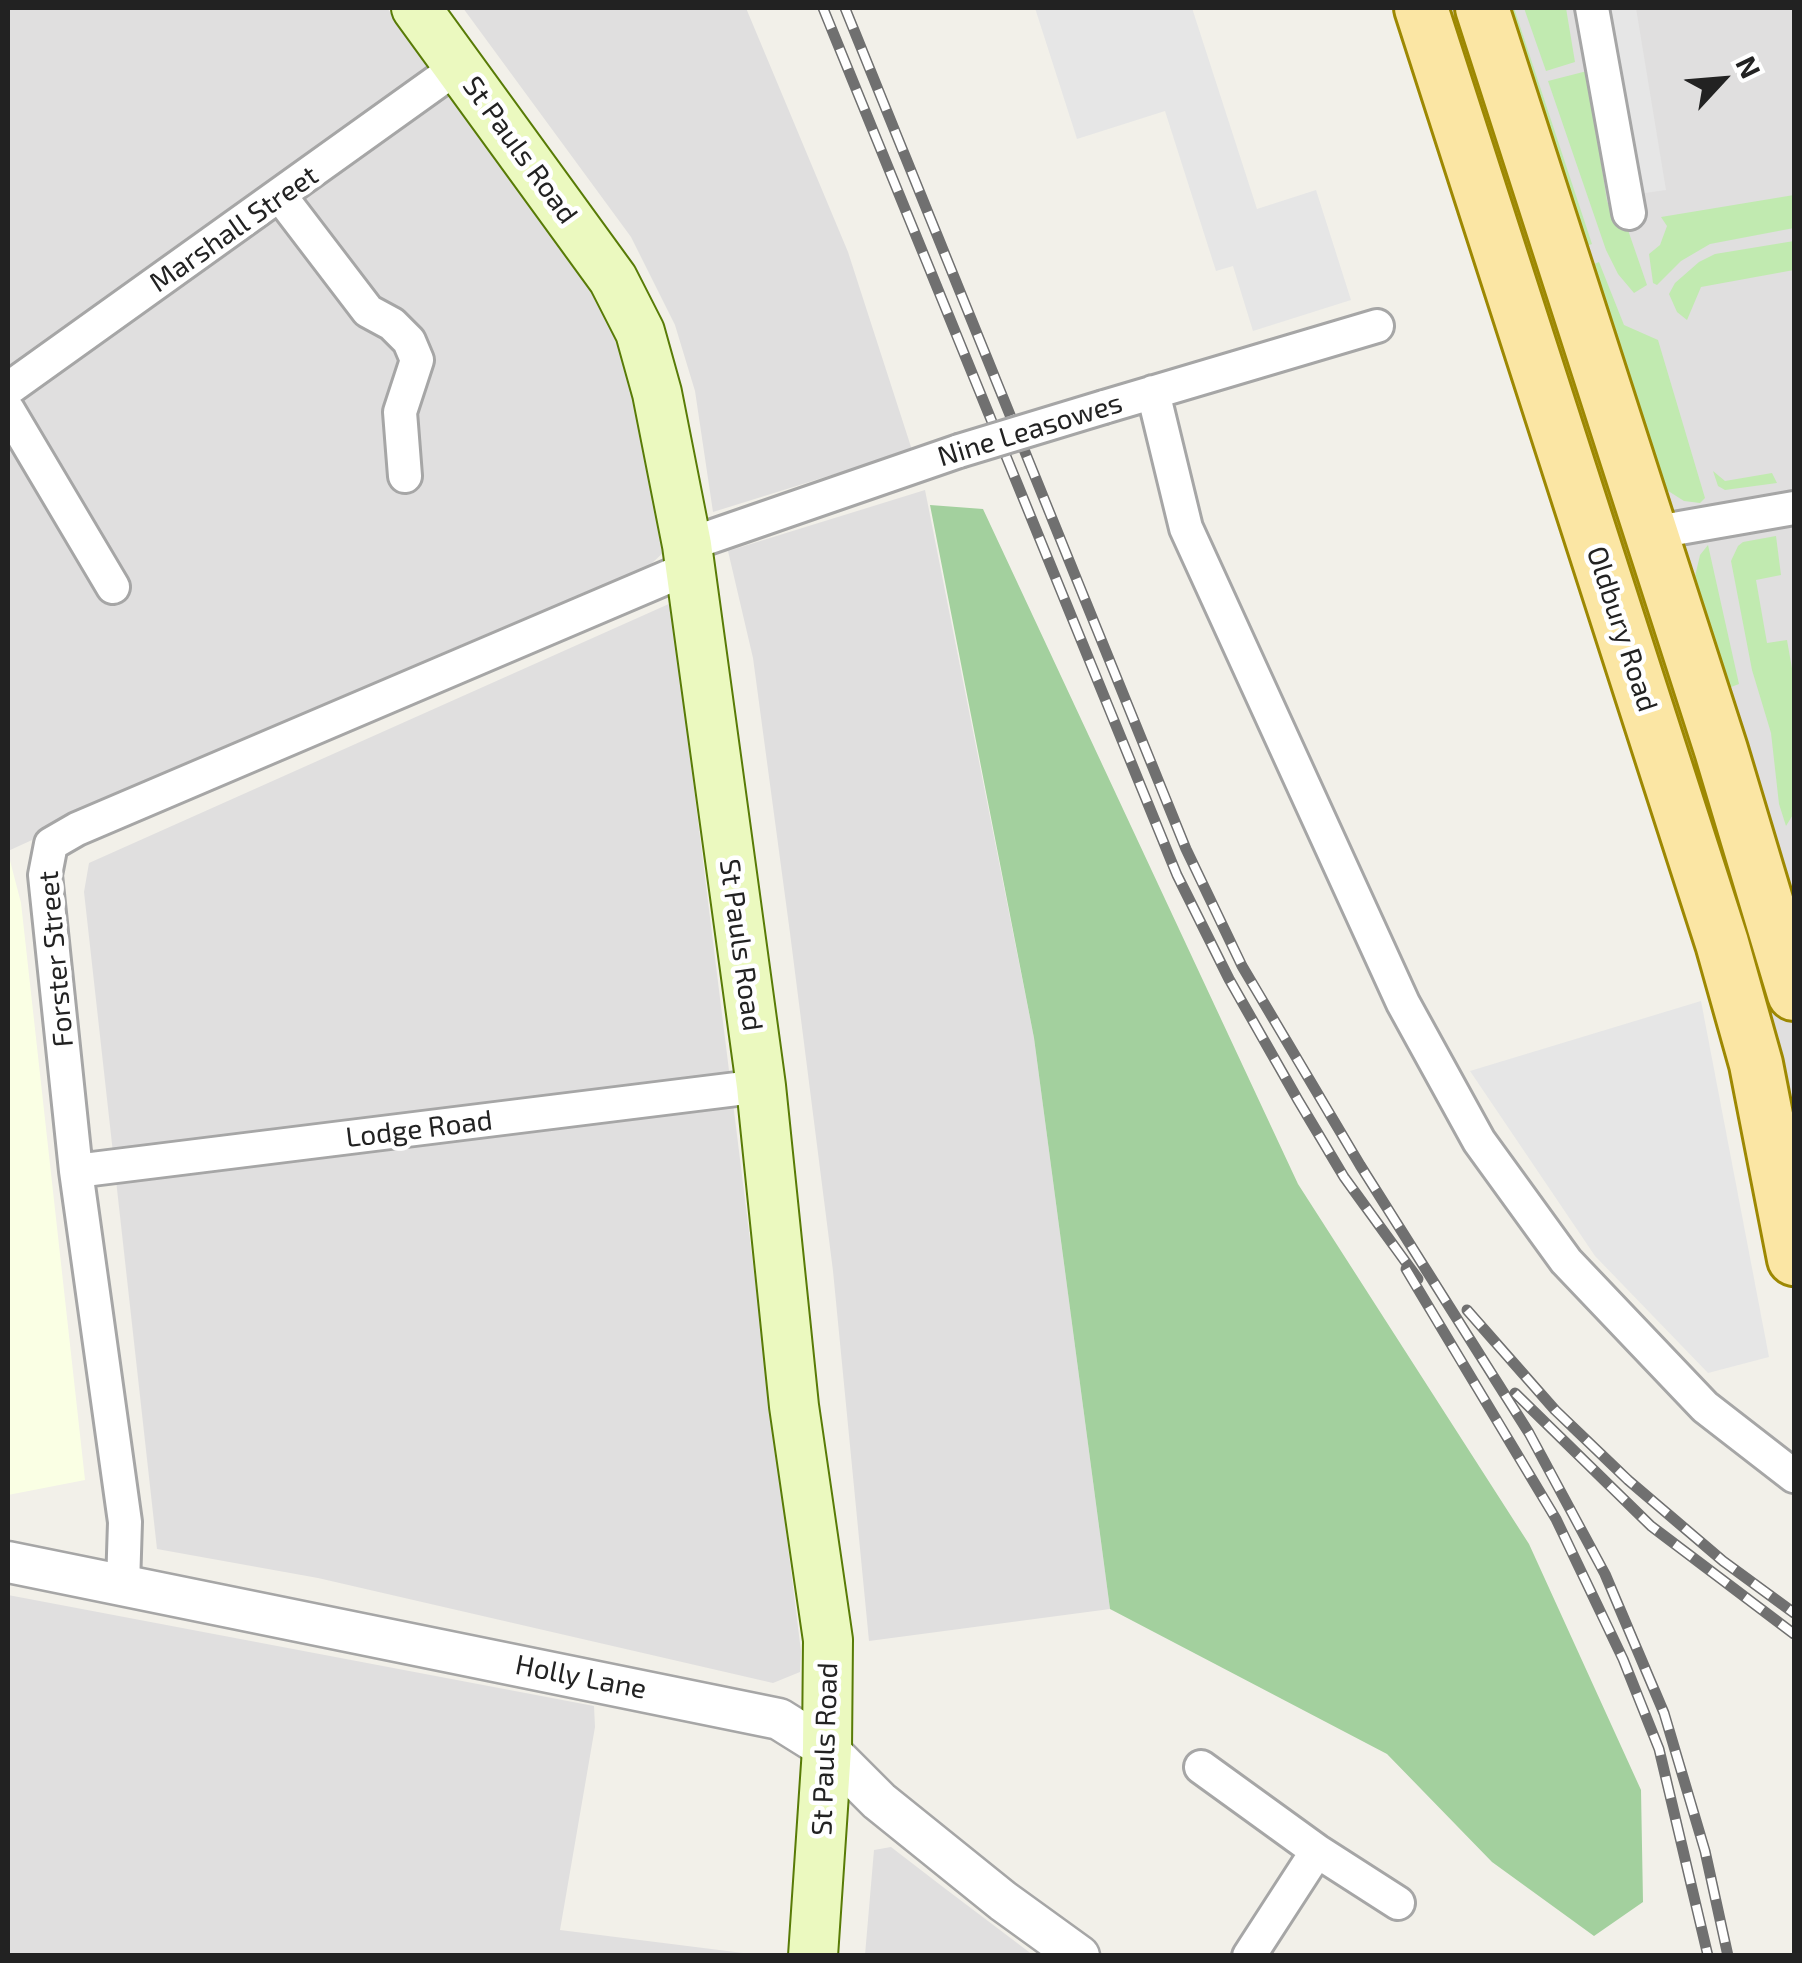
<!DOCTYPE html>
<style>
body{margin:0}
#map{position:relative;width:1802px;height:1963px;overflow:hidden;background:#f2f0e9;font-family:"Exo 2",sans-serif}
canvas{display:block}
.frame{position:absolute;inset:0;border:10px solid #222;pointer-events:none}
.north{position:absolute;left:1672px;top:30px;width:100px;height:100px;-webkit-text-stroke:8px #fff;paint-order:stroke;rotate:64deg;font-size:28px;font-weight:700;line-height:40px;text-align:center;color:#222}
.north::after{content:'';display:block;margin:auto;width:35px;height:45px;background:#222;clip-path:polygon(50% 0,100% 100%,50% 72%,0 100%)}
</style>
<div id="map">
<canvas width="1802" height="1963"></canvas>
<div class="frame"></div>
<div class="north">N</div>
</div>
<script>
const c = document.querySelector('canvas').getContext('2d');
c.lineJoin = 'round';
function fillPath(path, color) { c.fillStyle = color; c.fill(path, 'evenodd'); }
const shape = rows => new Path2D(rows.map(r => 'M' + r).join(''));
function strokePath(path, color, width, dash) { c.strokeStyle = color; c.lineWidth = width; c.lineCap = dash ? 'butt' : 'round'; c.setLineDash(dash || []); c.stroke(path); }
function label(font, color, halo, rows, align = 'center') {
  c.font = font + ' "Exo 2",sans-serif'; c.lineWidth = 9; c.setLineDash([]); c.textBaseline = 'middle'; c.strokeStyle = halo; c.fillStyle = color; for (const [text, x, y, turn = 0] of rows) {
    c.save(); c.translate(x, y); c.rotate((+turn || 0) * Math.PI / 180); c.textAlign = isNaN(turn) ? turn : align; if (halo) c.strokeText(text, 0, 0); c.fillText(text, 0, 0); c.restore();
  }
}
fillPath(shape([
 [8,8,387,8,594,283,633,380,665,551,650,565,435,656,8,851],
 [463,8,746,8,848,252,912,450,713,512,695,391,675,325,631,237],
 [1449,8,1794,8,1794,1119,1739,916,1558,334,1547,316],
 [925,490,1034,1038,1110,1609,869,1641,833,1271,790,933,753,658,728,551],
 [671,603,801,1651,800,1672,773,1683,318,1578,157,1549,84,892,89,863],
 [8,1595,594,1706,595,1727,560,1930,759,1955,8,1955],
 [891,1847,943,1887,1033,1955,865,1955,874,1850]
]), '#e0dfdf');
fillPath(shape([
 [8,853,21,903,85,1480,8,1495]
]), '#faffe4');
fillPath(shape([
 [1508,8,1514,8,1592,244,1584,247],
 [1524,8,1566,8,1575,62,1546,71],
 [1587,71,1607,201,1611,210,1621,215,1628,230,1647,285,1634,293,1618,274,1606,250,1548,81],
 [1794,195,1794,228,1710,244,1681,261,1657,285,1653,283,1649,254,1660,245,1667,226,1661,217],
 [1794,241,1794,270,1701,287,1687,320,1677,312,1669,294,1675,283,1699,262,1715,254],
 [1599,262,1624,325,1658,340,1705,498,1700,503,1684,501,1662,487,1589,266],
 [1713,471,1725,481,1772,473,1777,483,1725,490,1718,486],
 [1776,536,1781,575,1756,580,1767,643,1787,640,1794,680,1794,813,1786,826,1779,804,1771,733,1752,670,1731,561,1738,546,1743,542],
 [1708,545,1739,684,1726,689,1693,585,1700,555]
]), '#c1eab0');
fillPath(shape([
 [930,505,983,509,1298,1184,1529,1544,1641,1790,1643,1902,1594,1936,1492,1862,1387,1754,1110,1609,1034,1038]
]), '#a3d09e');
fillPath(shape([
 [1035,8,1192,8,1257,209,1316,190,1351,300,1253,331,1233,266,1216,271,1165,111,1077,139],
 [1607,8,1636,8,1666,190,1638,194],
 [1701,1001,1769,1357,1708,1373,1595,1256,1470,1071]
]), '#e6e6e6');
const minor = shape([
 [1592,8,1629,213],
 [281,197,368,311,392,324,409,341,417,360,400,412,405,476],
 [8,389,459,66],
 [1153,392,1186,528,1403,1003,1479,1141,1566,1261,1705,1407,1794,1476],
 [1104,407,1377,326],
 [8,410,113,587],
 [1651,533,1794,508],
 [687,545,959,451],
 [76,1171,761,1086],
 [123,1585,125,1522,76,1171,45,875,51,844,77,829,689,568],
 [1201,1767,1317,1851,1398,1903],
 [1249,1956,1317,1851]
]);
const tertiary = shape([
 [8,1562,779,1719,827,1749,879,1801,1003,1901,1079,1956]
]);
const secondary = shape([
 [416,8,613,279,640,332,657,393,687,545,761,1086,794,1406,828,1640,827,1749,813,1956]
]);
const primary = shape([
 [1421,8,1722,943,1756,1064,1794,1259],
 [1482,8,1721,750,1794,994]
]);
strokePath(minor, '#a6a6a6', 38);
strokePath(tertiary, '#a6a6a6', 45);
strokePath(secondary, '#587b06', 52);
strokePath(primary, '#9d8802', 58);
strokePath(minor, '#fff', 32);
strokePath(tertiary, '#fff', 40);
strokePath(secondary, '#ebf9bf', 48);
strokePath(primary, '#fbe6a4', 52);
const rail = shape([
 [823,8,1177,875,1229,979,1298,1100,1344,1177,1418,1279],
 [845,8,1186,849,1242,966,1360,1165,1529,1433,1605,1574,1664,1713,1705,1851,1728,1956],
 [1406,1269,1556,1519,1623,1659,1659,1749,1708,1956],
 [1467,1310,1555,1410,1628,1480,1723,1561,1794,1613],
 [1515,1393,1651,1526,1794,1634]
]);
strokePath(rail, '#707070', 11);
strokePath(rail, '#fff', 8, [22]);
const minorBridge = shape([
 [959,451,1104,407]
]);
strokePath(minorBridge, '#a6a6a6', 38, []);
strokePath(minorBridge, '#fff', 32);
label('28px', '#222', '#fff', [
 ["St Pauls Road",520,150,54],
 ["Marshall Street",234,229,-35],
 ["Nine Leasowes",1030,430,-17],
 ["Oldbury Road",1622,629,72],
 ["St Pauls Road",741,945,82],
 ["Forster Street",56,959,-95],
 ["Lodge Road",419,1129,-7],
 ["Holly Lane",581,1677,11],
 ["St Pauls Road",825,1749,-88]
]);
</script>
